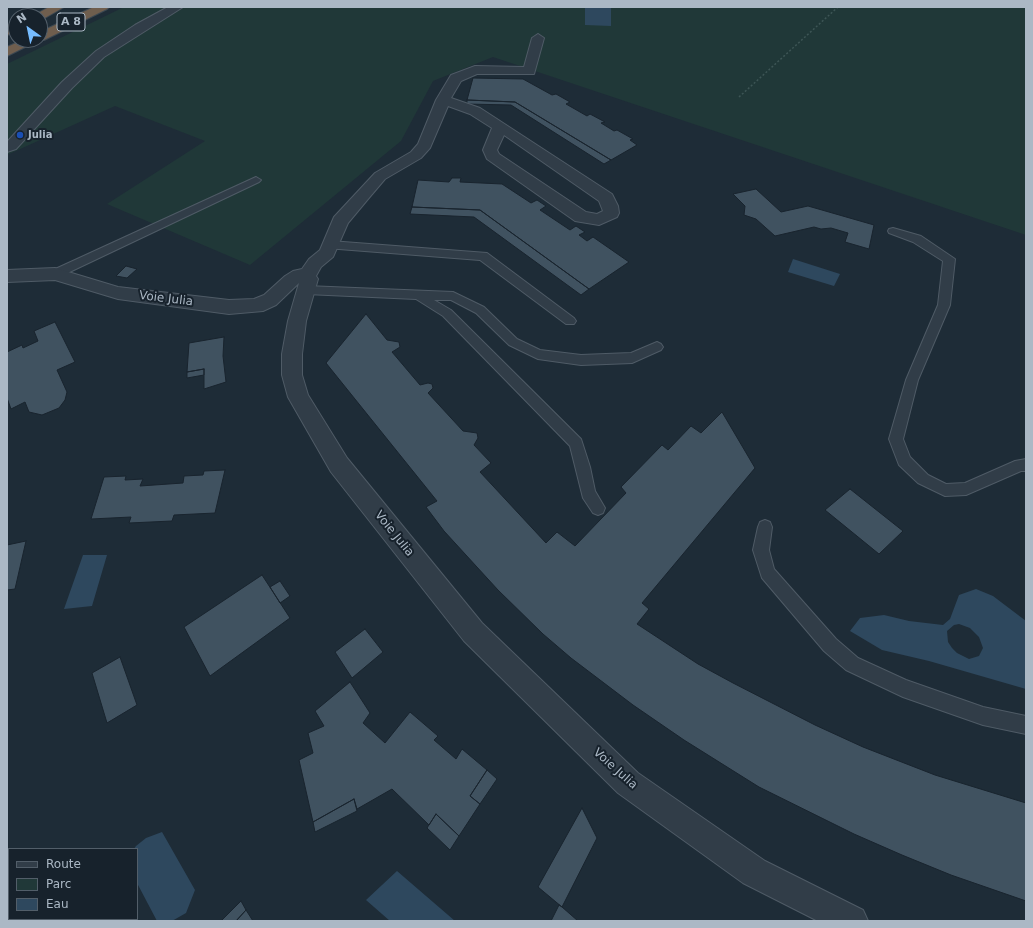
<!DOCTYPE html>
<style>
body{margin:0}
#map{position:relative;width:1033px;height:928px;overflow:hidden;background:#1e2c37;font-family:"DejaVu Sans",sans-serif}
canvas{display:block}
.frame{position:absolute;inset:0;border:8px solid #abb8c5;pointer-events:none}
.legend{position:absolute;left:8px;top:848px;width:130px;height:72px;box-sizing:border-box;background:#17222c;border:1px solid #525e69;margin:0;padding:5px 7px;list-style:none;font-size:12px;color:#abb8c5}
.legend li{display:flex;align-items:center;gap:8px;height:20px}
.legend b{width:20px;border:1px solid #525e69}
.north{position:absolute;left:8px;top:8px;width:40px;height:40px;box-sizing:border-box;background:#17222c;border:1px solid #525e69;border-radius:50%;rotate:327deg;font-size:11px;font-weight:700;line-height:16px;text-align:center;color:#abb8c5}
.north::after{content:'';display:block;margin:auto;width:14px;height:18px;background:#76bcff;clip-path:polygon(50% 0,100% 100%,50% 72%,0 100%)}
</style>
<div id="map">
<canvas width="1033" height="928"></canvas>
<div class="frame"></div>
<ul class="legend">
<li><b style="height:5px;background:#313d48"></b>Route</li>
<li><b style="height:11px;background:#203838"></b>Parc</li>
<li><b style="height:11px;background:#2e485e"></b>Eau</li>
</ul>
<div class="north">N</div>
</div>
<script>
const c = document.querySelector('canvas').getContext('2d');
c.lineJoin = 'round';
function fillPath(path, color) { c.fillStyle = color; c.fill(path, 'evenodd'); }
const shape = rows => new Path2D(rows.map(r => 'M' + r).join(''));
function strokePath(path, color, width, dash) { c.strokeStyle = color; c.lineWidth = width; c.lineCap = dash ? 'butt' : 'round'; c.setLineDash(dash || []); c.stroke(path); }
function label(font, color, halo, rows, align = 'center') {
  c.font = font + ' "DejaVu Sans",sans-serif'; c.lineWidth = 4; c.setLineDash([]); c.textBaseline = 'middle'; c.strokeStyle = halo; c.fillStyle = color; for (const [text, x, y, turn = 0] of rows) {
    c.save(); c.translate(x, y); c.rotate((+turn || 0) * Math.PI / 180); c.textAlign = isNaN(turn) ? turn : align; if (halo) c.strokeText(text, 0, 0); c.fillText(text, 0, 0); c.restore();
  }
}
fillPath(shape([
 [124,7,1026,7,1026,235,493,57,433,81,401,141,250,265,107,204,205,141,115,106,7,155,7,64]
]), '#203838');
fillPath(shape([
 [585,7,611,7,611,26,585,25],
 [793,259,840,274,834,286,788,272],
 [83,555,107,555,92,606,64,609],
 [976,589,993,596,1026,621,1026,689,929,661,882,650,850,631,860,618,884,615,909,621,943,625,950,619,959,595],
 [959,624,970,628,979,637,983,648,979,656,969,659,957,653,952,648,948,642,947,631,954,625],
 [162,832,195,890,186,913,172,921,157,921,137,883,137,849,134,849,136,846,146,838],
 [397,871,455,921,390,921,366,900]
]), '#2e485e');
const building = shape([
 [473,78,523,79,552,95,556,94,570,102,566,104,587,116,590,114,605,122,601,123,614,131,617,130,633,139,630,140,637,145,611,160,515,102,467,100,473,78],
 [467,100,515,102,611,160,604,164,511,105,467,104,467,100],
 [452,178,461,178,460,182,502,184,531,203,537,200,546,206,540,210,570,230,576,226,585,232,579,235,587,241,593,237,629,262,589,289,480,210,412,207,418,180,449,182,452,178],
 [756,189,781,212,808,206,874,225,869,249,845,242,848,233,831,228,821,229,814,227,775,236,756,219,744,215,745,206,733,194,756,189],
 [412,207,480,210,589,289,581,295,474,217,410,214,412,207],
 [126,266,137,269,127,278,116,276,126,266],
 [366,314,387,340,399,342,400,347,392,352,420,385,428,383,432,384,433,388,428,393,463,431,477,433,478,438,474,445,491,463,480,472,546,543,557,532,575,546,626,493,621,487,662,445,668,450,691,426,701,433,722,412,755,468,642,603,649,609,637,624,698,664,733,683,815,725,863,747,935,775,1026,803,1026,901,951,875,902,855,854,834,759,787,684,740,633,705,571,658,543,634,498,590,444,531,426,507,437,501,326,363,366,314],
 [55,322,75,362,57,370,67,392,65,400,59,408,42,415,29,412,25,402,11,409,7,398,7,352,22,345,23,348,38,341,34,331,55,322],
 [224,337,223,356,226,382,204,389,204,369,187,372,189,343,224,337],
 [204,369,204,375,187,378,187,372,204,369],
 [225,470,215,513,174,515,172,521,129,523,131,517,91,519,104,477,126,476,125,480,143,479,140,486,183,483,184,476,203,475,204,471,225,470],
 [850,489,903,531,879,554,825,510,850,489],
 [26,541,15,589,7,590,7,545,26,541],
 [262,575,290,618,210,676,184,627,262,575],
 [280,581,290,596,280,603,270,587,280,581],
 [365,629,383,652,352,678,335,652,365,629],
 [120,657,137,705,107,723,92,673,120,657],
 [350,682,370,713,363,723,385,743,410,712,438,736,434,740,456,759,462,749,487,770,470,796,480,804,459,836,436,814,429,825,392,789,357,809,354,799,313,822,299,760,313,753,308,733,324,726,315,711,350,682],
 [487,770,497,779,480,804,470,796,487,770],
 [354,799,357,811,315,832,313,822,354,799],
 [582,808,597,838,562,907,538,887,582,808],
 [436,814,459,836,450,850,427,828,436,814],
 [241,901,246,910,236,921,221,921,241,901],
 [559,905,562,907,578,921,551,921,559,905],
 [246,910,253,921,236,921,246,910]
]);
fillPath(building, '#405260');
strokePath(building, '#19242e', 1);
const lane = shape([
 [256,177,261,180,259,182,59,277,55,278,49,274,51,271,256,177],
 [893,228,921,236,955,259,950,305,918,380,903,439,910,457,928,475,946,484,965,483,1015,461,1026,459,1026,471,1021,471,966,495,945,496,918,483,899,465,889,439,906,380,938,305,943,261,913,242,889,233,888,231,889,229,893,228],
 [330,241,487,253,574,318,576,321,574,324,566,324,480,260,326,248,325,245,326,242,330,241],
 [306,286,453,292,484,307,517,339,540,350,581,355,631,353,657,342,661,344,663,347,661,350,632,363,581,365,538,359,509,345,476,313,451,300,434,300,451,310,581,439,590,467,595,491,605,508,603,513,598,515,593,513,583,498,570,446,443,316,416,299,306,294,300,290,306,286],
 [765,520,770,522,772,527,769,550,774,569,836,639,858,658,906,680,983,707,1026,716,1026,734,983,725,903,697,846,670,824,651,762,578,753,550,758,527,760,522,765,520]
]);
const street = shape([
 [168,7,183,7,104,57,72,88,16,149,7,152,7,142,62,82,96,51,135,25,168,7],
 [538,34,544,38,534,74,477,74,461,81,451,98,480,108,612,194,618,206,619,213,617,217,599,225,575,221,487,159,483,150,492,128,470,114,448,106,430,148,421,158,385,179,368,199,348,223,333,257,321,267,316,276,318,279,306,321,302,354,302,375,308,395,347,458,482,623,638,773,765,861,863,910,868,921,818,921,743,883,618,793,464,641,331,472,288,397,282,375,282,354,288,321,299,283,276,305,263,311,229,314,118,299,55,280,7,282,7,270,55,268,118,287,229,300,254,299,264,295,285,276,293,271,302,269,309,259,320,250,334,217,375,173,411,152,418,144,436,100,451,75,475,66,524,67,532,38,538,34],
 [504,135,599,201,603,211,597,214,586,212,499,154,497,150,504,135]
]);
const highway = shape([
 [49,7,64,7,43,19,40,19,40,16,33,16,49,7],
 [94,7,109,7,107,9,44,40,39,40,7,56,7,47,23,40,40,40,40,32,94,7],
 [16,22,16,31,7,35,7,26,16,22]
]);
strokePath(lane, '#4f5b66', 2);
strokePath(street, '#4f5b66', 2);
strokePath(highway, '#3c4852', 2);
strokePath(shape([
 [739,97,838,7]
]), '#3d5555', 1.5, [2, 2]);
fillPath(lane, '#313d48');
fillPath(street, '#313d48');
fillPath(highway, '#6f5e4e');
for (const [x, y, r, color] of [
 [20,135,4,"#1a4fb4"]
]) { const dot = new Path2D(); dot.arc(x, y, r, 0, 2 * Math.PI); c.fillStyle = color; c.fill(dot); strokePath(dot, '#17222c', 1.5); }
label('bold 10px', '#abb8c5', '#17222c', [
 ["Julia",28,135]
], 'left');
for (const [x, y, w] of [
 [71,22,28]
]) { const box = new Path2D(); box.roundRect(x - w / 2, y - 9, w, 18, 3); c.fillStyle = '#17222c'; c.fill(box); strokePath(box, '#abb8c5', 1); }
label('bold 11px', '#abb8c5', null, [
 ["A 8",71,22]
]);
label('12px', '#abb8c5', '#17222c', [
 ["Voie Julia",166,299,7],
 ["Voie Julia",394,534,51],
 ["Voie Julia",615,769,42]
]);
</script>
